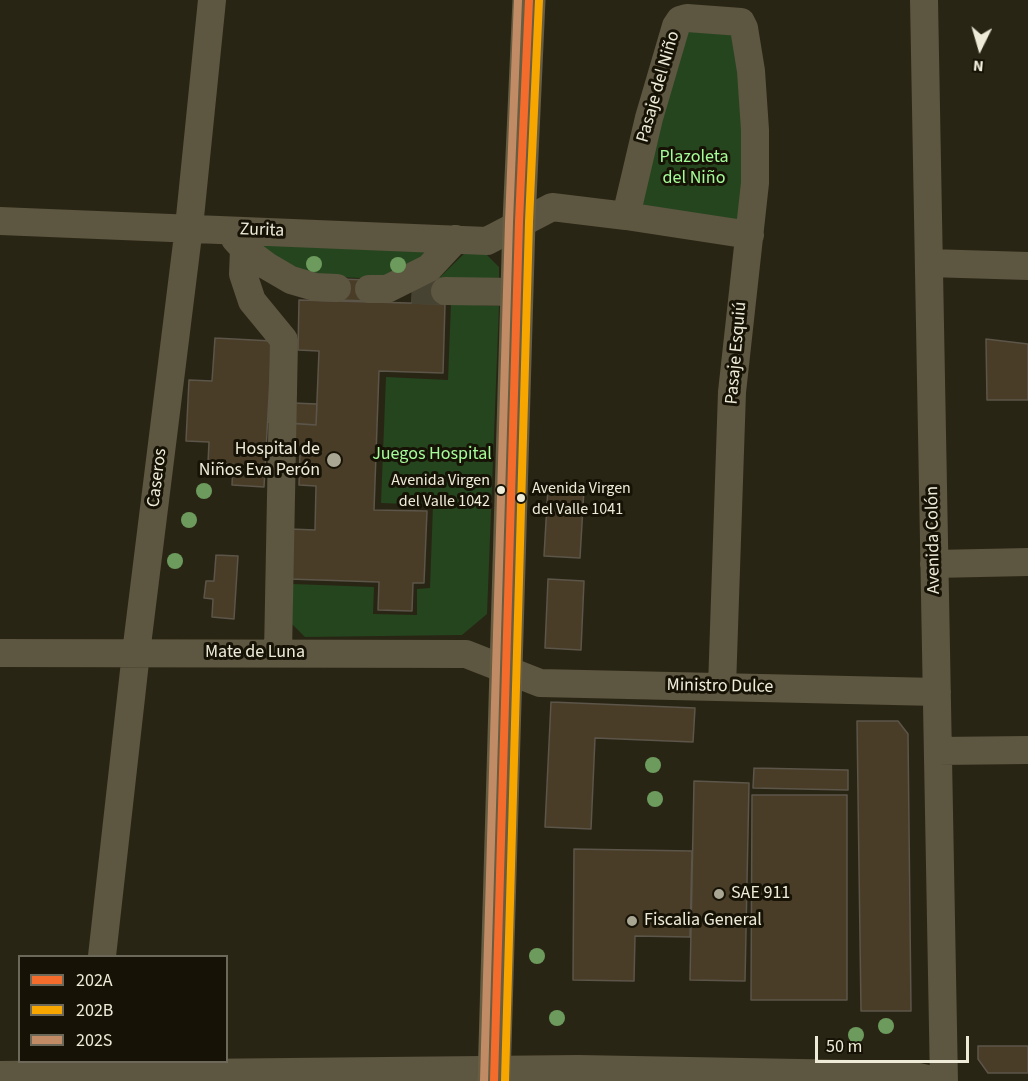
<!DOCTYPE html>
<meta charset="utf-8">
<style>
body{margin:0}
#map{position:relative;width:1028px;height:1081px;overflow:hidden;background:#292514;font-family:"Source Sans 3",sans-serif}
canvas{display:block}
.legend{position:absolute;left:18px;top:955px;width:210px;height:108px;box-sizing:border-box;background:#161306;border:2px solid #6d695a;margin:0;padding:8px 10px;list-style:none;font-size:18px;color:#efebd9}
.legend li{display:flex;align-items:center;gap:12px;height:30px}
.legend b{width:30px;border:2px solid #6d695a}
.north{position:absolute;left:950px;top:18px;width:60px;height:60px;-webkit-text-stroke:4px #161306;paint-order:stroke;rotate:185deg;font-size:16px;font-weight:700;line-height:24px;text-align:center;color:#efebd9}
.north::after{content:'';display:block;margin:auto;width:21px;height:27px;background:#efebd9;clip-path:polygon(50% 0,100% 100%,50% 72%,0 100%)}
.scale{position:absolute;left:815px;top:1036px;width:154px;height:27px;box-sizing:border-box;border:3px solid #efebd9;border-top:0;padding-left:8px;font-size:18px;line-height:21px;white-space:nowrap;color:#efebd9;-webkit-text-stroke:4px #161306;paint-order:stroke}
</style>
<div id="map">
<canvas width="1028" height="1081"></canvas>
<ul class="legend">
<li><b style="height:8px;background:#f36c2b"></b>202A</li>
<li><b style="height:8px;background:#f7a600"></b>202B</li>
<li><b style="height:8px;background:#c18c65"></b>202S</li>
</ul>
<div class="north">N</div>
<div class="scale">50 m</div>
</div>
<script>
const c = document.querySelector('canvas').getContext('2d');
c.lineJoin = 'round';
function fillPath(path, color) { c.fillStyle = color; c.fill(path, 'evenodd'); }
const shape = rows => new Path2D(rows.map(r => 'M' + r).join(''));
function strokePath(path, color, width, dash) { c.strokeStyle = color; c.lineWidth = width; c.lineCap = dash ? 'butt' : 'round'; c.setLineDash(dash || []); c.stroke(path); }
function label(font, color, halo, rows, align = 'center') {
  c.font = font + ' "Source Sans 3",sans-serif'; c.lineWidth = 6; c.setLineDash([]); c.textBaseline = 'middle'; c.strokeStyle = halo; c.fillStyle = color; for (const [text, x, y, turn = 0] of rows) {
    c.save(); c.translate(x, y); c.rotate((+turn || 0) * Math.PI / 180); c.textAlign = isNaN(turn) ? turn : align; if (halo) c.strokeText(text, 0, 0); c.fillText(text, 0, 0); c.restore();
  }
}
fillPath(shape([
 [694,27,730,29,738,39,743,137,742,216,733,223,643,211,639,203,681,36],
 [252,243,435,251,385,279,312,276],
 [466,252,485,253,499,267,499,283,439,278],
 [451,304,499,306,487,614,462,635,305,637,292,624,293,584,374,587,373,614,417,615,417,589,430,588,433,505,381,503,386,377,448,380]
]), '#25451e');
const building = shape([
 [338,279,370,280,369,301,337,300,338,279],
 [413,279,446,281,445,304,412,303,413,279],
 [299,300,445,304,443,373,379,371,374,510,427,511,424,583,413,583,412,611,378,610,379,582,289,579,290,529,315,530,316,486,299,485,300,452,289,452,290,423,316,425,319,351,298,350,299,300],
 [215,338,272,341,264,487,232,485,233,464,208,463,209,442,186,441,189,380,212,381,215,338],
 [986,339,1028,344,1028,400,987,400,986,339],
 [269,402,317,404,316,425,268,422,269,402],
 [548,487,584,489,580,558,544,556,548,487],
 [216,555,238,556,234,619,212,617,213,599,204,598,206,581,214,581,216,555],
 [548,579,584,581,581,650,545,648,548,579],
 [551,702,695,708,693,742,595,738,591,829,545,827,551,702],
 [857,721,898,721,908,734,911,1011,861,1011,857,721],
 [754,768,848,770,848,790,753,788,754,768],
 [694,781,749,783,745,981,690,980,694,781],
 [752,795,847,795,847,1000,751,1000,752,795],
 [574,849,692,851,690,937,635,936,634,981,573,980,574,849],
 [978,1046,1028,1046,1028,1073,988,1073,978,1059,978,1046]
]);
fillPath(building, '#493d28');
strokePath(building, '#5c5549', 1.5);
strokePath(shape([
 [412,290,445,291]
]), '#474332', 28, [28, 14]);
strokePath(shape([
 [924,0,944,1081],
 [626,216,649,118,676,26,680,20,687,18,741,22,744,28,751,71,755,130,755,183,732,392,722,687],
 [0,221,487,241,552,207,626,216,750,235],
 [235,239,244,249,267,266,291,280,315,287,337,288],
 [244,249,243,274,252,301,284,340,278,653],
 [929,263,1028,266],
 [369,289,387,289,429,268,456,239],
 [445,291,517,292],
 [934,564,1028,562],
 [0,653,466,654,540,683,937,692],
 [938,751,1028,750],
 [102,956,136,653,189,227,212,0],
 [0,1075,578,1069,909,1075,937,1081]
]), '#5d5641', 28);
strokePath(shape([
 [494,1081,519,222,529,0]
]), '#675d43', 33);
strokePath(shape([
 [494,1081,519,222,529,0]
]), '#f36c2b', 8);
strokePath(shape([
 [505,1081,529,222,539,0]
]), '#f7a600', 8);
strokePath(shape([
 [484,1081,509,222,518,0]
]), '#c18c65', 8);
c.fillStyle = '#6d9b5d';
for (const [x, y] of [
 [314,264],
 [398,265],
 [204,491],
 [189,520],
 [175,561],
 [653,765],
 [655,799],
 [537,956],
 [557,1018],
 [886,1026],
 [856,1035]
]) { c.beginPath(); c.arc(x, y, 8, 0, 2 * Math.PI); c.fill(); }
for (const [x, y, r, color] of [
 [334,460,8,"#aaa694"],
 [501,490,5,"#efebd9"],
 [521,498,5,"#efebd9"],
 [719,894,6,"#aaa694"],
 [632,921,6,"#aaa694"]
]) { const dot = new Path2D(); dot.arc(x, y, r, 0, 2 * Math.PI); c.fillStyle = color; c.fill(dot); strokePath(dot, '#161306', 2); }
label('16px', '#efebd9', '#161306', [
 ["Avenida Virgen",490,481],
 ["del Valle 1042",490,502],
 ["Avenida Virgen",532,489,"left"],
 ["del Valle 1041",532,510,"left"]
], 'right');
label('18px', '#efebd9', '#161306', [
 ["Pasaje del Niño",659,87,-74],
 ["Zurita",262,231,2],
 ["Pasaje Esquiú",737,353,-85],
 ["Caseros",158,478,-83],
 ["Avenida Colón",934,540,-91],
 ["Mate de Luna",255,653],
 ["Ministro Dulce",720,687,1]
]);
label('18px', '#a4fc98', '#161306', [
 ["Plazoleta",694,158],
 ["del Niño",694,179],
 ["Juegos Hospital",432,455]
]);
label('18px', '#efebd9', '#161306', [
 ["Hospital de",320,450,"right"],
 ["Niños Eva Perón",320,471,"right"],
 ["SAE 911",731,894],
 ["Fiscalia General",644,921]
], 'left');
</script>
